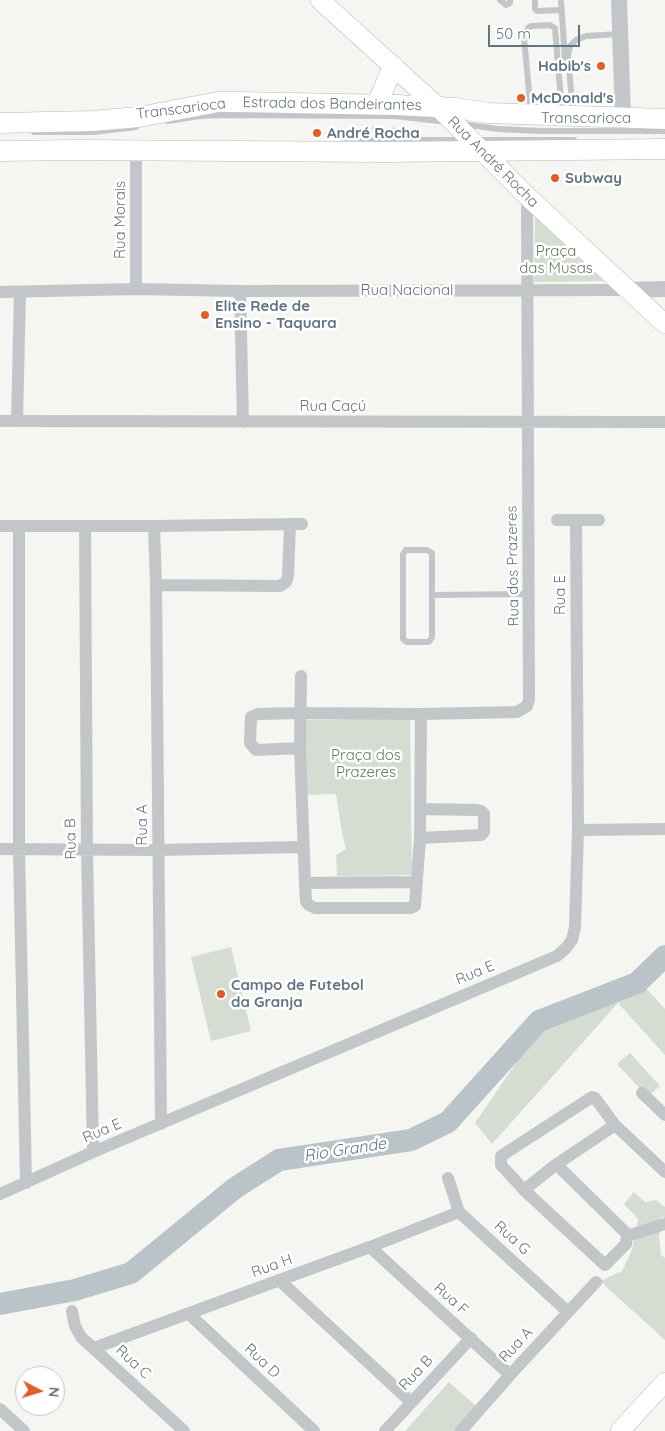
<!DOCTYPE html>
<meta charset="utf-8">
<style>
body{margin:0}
#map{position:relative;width:665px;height:1431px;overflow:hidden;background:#f5f5f1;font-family:Quicksand,sans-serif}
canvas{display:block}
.north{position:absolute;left:15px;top:1366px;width:50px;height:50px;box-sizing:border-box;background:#fff;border:1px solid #c1c7cd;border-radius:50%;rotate:95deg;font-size:14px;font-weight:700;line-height:20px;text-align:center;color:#647382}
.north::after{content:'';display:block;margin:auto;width:18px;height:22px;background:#df5d27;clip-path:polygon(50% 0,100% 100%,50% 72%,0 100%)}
.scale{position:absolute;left:488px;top:25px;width:92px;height:22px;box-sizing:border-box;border:2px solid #647382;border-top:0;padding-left:6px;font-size:15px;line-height:18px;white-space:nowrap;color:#647382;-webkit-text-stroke:4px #fff;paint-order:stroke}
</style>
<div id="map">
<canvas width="665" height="1431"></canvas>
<div class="north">N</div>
<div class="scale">50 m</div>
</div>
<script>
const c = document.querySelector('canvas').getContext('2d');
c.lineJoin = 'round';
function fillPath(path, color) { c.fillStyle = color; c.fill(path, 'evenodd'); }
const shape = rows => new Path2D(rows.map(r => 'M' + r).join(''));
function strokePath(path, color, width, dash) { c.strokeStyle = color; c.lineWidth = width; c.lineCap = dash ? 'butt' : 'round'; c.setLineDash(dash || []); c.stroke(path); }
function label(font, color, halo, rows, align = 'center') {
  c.font = font + ' Quicksand,sans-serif'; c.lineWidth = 5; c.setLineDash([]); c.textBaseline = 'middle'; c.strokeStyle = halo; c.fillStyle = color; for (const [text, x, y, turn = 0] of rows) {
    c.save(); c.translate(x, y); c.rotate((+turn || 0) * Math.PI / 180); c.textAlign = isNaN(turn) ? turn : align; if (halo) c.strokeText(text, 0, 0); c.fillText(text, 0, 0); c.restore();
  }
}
fillPath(shape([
 [535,207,609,281,534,282],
 [410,718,412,875,337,876,336,855,346,849,342,833,336,794,303,795,302,720],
 [231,947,251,1031,211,1041,191,957],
 [644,986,665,1009,665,1055,618,1003,492,1144,475,1123,542,1025,609,999,618,1003],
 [630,1053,660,1086,648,1097,617,1064],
 [634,1192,645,1202,656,1200,665,1207,665,1219,662,1216,659,1236,661,1255,665,1258,665,1340,600,1281,622,1271,632,1250,638,1219,624,1204],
 [449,1382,477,1407,456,1431,405,1431]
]), '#d5dcd2');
strokePath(shape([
 [0,1304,75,1290,131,1273,235,1188,279,1160,411,1140,448,1122,539,1021,637,983,665,956]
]), '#bac4c8', 22);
const secondary = shape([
 [320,0,438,107,527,196,665,324],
 [620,1431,665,1382]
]);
const primary = shape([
 [377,105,393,66],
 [0,123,92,121,139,117,218,102,238,102,396,105,456,108,488,113,665,119],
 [0,151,77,150,385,152,665,149]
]);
strokePath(secondary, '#b4b9be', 20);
strokePath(primary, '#b5b9bd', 21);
strokePath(shape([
 [372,128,395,129]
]), '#bcbec0', 2.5, [2.5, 2.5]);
strokePath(shape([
 [500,0,506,5,510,3,510,0],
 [535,0,535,9,537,11,561,10],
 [561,0,565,60],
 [531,113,524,38,528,28,531,26,550,25,555,28,562,113],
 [573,113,568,56,570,46,576,40,586,36,619,34],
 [168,121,200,116,222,115,395,116,447,122],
 [462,124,498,129,540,131,665,131],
 [34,132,93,132,136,127],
 [476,140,574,140],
 [344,142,384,140,466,140],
 [406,550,427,550,432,553,432,637,429,642,407,642,403,639,403,554,406,550],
 [432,595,530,594]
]), '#c2c6c9', 6);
strokePath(shape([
 [136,150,136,289],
 [240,291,243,422],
 [0,292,136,289,240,291,628,290],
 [0,421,665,422],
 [17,421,20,292],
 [557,520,599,520],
 [0,526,154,526,156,585,161,1124],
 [19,526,19,849,26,1183],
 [85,526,87,850,93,1152],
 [154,526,302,524],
 [156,585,280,586,286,582,288,576,290,525],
 [301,676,300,748,305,883,306,902,309,905,315,908,411,908,415,906,420,838,421,714],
 [300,748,256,750,250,743,251,717,258,714,300,713,421,714,517,712,527,706,529,700,527,196],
 [578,830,665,829],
 [420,838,481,835,484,832,484,814,481,811,477,810,420,809],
 [0,849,158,850,303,847],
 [305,883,417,882],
 [642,1093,665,1115],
 [557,1165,625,1232,627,1236,626,1244,605,1265,524,1190,554,1166,615,1125,665,1172],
 [448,1178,459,1212,568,1312],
 [524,1190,501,1165,501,1156,592,1097,595,1098,615,1125],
 [0,1194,93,1152,557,956,566,948,572,940,575,927,578,830,576,520],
 [627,1236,665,1224],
 [370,1247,510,1375],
 [279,1280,411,1402],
 [72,1311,75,1326,81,1337,184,1431],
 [189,1314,314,1431],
 [94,1348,370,1247,459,1212],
 [0,1409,24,1431],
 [385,1431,471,1338],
 [461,1431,510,1375,596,1282]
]), '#c2c6c9', 12);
strokePath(shape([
 [619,0,623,118],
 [628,290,665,289]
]), '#c2c6c9', 16);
strokePath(secondary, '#fff', 19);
strokePath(primary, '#fff', 20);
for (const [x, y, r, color] of [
 [601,66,5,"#df5d27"],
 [521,98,5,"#df5d27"],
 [317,133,5,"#df5d27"],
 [555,178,5,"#df5d27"],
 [205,315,5,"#df5d27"],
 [221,994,5,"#df5d27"]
]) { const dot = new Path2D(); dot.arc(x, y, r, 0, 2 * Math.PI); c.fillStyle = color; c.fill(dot); strokePath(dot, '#fff', 2); }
label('bold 15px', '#647382', '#fff', [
 ["Habib's",591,66,"right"],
 ["McDonald's",531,98],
 ["André Rocha",327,133],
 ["Subway",565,178],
 ["Elite Rede de",215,306],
 ["Ensino - Taquara",215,323],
 ["Campo de Futebol",231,985],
 ["da Granja",231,1002]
], 'left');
label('15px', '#647382', '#fff', [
 ["Estrada dos Bandeirantes",332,104,1],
 ["Transcarioca",181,109,-7],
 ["Transcarioca",586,118],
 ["Rua André Rocha",493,162,45],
 ["Rua Morais",120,220,-90],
 ["Rua Nacional",407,290],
 ["Rua Caçú",333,406],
 ["Rua dos Prazeres",513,566,-91],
 ["Rua E",560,595,-90],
 ["Rua A",142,825,-90],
 ["Rua B",71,839,-91],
 ["Rua E",475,973,-23],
 ["Rua E",102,1131,-23],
 ["Rua G",512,1238,42],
 ["Rua H",272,1266,-20],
 ["Rua F",451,1299,42],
 ["Rua A",516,1345,-47],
 ["Rua D",262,1361,43],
 ["Rua C",133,1362,43],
 ["Rua B",416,1373,-47]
]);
label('15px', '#667963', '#fff', [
 ["Praça",556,251],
 ["das Musas",556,268],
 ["Praça dos",366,755],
 ["Prazeres",366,772]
]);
label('italic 16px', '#60747f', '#fff', [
 ["Rio Grande",345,1150,-9]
]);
</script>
